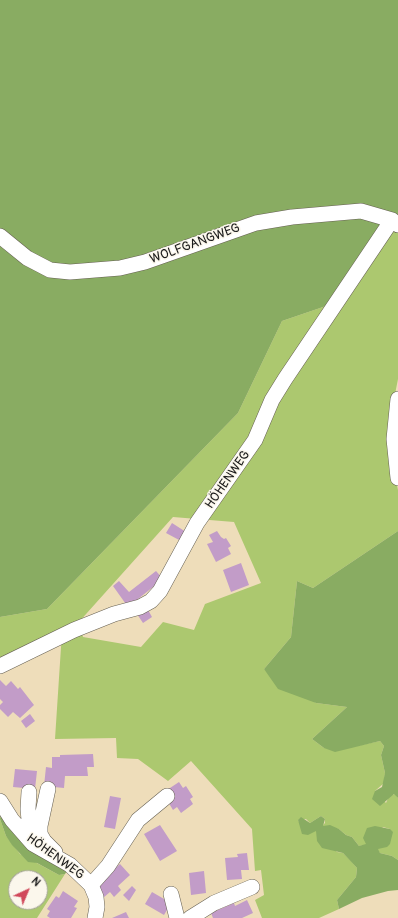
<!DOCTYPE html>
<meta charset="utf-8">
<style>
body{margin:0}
#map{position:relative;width:398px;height:918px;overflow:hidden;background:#eeddba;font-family:Pangolin,sans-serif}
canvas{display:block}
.north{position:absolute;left:8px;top:870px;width:40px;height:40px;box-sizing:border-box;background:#fbf7ec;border:1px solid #a29f99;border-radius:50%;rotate:44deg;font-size:11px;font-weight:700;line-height:16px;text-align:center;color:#1c1c1c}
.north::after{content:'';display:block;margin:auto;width:14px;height:18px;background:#d1495b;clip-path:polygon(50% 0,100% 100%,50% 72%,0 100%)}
</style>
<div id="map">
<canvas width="398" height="918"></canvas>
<div class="north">N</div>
</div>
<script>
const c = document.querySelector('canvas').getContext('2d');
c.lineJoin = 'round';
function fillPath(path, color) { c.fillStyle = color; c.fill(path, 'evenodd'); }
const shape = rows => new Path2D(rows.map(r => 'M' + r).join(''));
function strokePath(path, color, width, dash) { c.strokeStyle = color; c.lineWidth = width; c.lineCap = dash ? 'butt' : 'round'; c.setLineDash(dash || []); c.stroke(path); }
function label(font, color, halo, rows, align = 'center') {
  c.font = font + ' Pangolin,sans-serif'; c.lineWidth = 3; c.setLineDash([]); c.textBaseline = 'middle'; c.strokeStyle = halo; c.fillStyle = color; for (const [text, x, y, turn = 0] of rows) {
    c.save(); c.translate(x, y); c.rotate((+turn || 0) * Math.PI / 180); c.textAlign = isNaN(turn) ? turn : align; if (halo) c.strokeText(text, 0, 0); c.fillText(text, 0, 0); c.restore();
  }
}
fillPath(shape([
 [380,229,398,231,398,379,393,404,394,471,398,490,398,531,313,588,297,581,291,637,264,669,316,703,347,707,312,739,324,748,352,747,380,741,384,746,381,755,385,773,384,783,375,791,386,803,389,796,395,794,398,798,398,860,392,856,380,853,377,849,390,829,383,827,366,845,359,846,352,837,346,835,339,829,322,826,325,823,325,819,321,816,310,823,306,819,298,820,302,828,316,830,337,852,343,853,350,860,357,868,356,877,337,900,339,909,319,918,262,918,255,900,264,895,261,870,255,871,252,829,191,761,168,781,138,759,117,758,116,738,55,739,62,632,0,660,0,617,47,609,238,413,282,321,326,306],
 [173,517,234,522,261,583,205,604,194,630,163,622,141,647,83,637,78,623],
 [0,819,6,836,20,854,59,875,65,874,37,918,0,918],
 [16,878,40,878,40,902,16,902]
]), '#acc86f');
fillPath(shape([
 [0,0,398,0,398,231,380,229,326,306,282,321,238,413,47,609,0,617],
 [398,531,398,798,394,794,380,806,372,799,375,791,382,787,385,773,381,755,384,746,380,741,335,752,324,748,312,739,347,707,316,703,278,689,264,669,291,637,297,581,313,588],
 [1,813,67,871,65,874,59,875,37,863,28,862,12,845,6,836,0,819],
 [321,816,325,819,323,826,330,825,339,829,346,835,352,837,359,846,366,844,363,838,367,828,375,826,390,829,393,832,390,844,387,847,378,849,380,853,392,856,398,860,398,890,388,891,362,898,339,909,337,900,356,877,357,868,343,853,322,848,317,841,316,831,308,835,302,834,298,820,301,817,310,823]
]), '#89ac62');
fillPath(shape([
 [172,523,186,532,181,541,166,533],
 [217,531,221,537,224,539,226,538,231,546,228,548,231,554,216,562,207,544,213,542,209,535],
 [241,563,249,585,231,592,223,570],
 [156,571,163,579,128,607,113,586,119,581,129,592],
 [147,608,152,617,143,623,137,614],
 [0,680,6,686,11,681,18,689,20,687,34,705,20,718,13,712,8,717,0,709,0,705,3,702,0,699],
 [30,714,35,721,26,728,21,721],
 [93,754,94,767,87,767,88,776,65,776,64,788,44,786,46,767,52,768,52,757,60,757,60,755],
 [15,769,37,771,35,789,13,787],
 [179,782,183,788,186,786,193,797,190,799,193,804,181,813,177,807,173,810,167,800,167,790],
 [110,796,121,798,115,829,104,827],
 [160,825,177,851,160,861,144,834],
 [247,853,249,870,241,870,242,879,227,880,225,858,238,857,237,854],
 [120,864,130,875,118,886,121,890,114,897,110,892,103,898,94,887],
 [204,871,206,893,191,895,189,873],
 [132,886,136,890,129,901,123,895],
 [63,891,78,901,74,907,77,908,71,918,50,918,47,916,50,911,47,909,56,896,59,898],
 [152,892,171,903,164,915,145,904],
 [247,900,253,913,242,918,213,918,211,913,234,903,235,906],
 [126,912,129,918,112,918]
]), '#c29cc8');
const minor = shape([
 [0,236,27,258,50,270,70,272,120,268,145,262,256,223,292,217,361,211,392,220,398,225],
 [398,399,394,439,398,478],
 [0,666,74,630,114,614,140,607,151,601,160,591,197,523,255,440,272,400,285,379,392,220],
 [48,789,40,826,40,834,44,841,55,852],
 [29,792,28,809,29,820,33,828,42,839],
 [0,801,12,820,33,844,70,865,91,885,96,897,97,907,95,918],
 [91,885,108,866,138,820,167,796],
 [171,894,177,918],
 [190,918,214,903,252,887]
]);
strokePath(minor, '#666053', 16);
strokePath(minor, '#fff', 15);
label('13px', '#1c1c1c', '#fbf7ec', [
 ["WOLFGANGWEG",195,244,-20],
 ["HÖHENWEG",228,480,-55],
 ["HÖHENWEG",55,857,36]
]);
</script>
